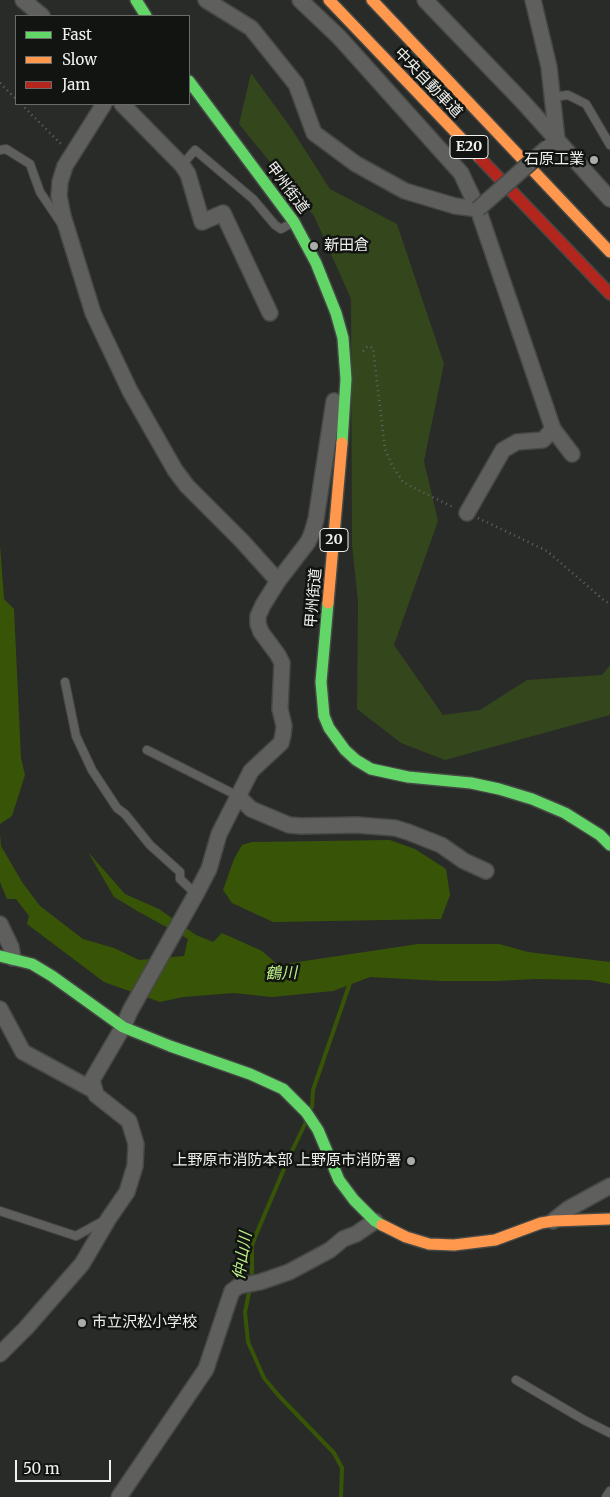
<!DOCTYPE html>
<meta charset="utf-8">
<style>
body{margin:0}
#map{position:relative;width:610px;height:1497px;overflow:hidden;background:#292b28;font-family:Merriweather,serif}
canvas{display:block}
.legend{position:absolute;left:15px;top:15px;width:175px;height:90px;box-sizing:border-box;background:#121411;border:1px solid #6a6c69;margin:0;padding:6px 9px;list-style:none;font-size:15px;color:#eff1ee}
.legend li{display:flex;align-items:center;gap:10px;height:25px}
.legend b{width:25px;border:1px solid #6a6c69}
.scale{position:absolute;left:15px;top:1460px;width:96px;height:22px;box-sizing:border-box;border:2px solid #eff1ee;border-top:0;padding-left:6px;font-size:15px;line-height:18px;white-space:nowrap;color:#eff1ee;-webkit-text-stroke:4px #121411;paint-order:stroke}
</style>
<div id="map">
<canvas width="610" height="1497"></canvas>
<ul class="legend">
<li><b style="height:6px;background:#63d668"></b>Fast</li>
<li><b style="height:6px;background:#ff974d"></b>Slow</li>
<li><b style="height:6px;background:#b3261e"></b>Jam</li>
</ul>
<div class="scale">50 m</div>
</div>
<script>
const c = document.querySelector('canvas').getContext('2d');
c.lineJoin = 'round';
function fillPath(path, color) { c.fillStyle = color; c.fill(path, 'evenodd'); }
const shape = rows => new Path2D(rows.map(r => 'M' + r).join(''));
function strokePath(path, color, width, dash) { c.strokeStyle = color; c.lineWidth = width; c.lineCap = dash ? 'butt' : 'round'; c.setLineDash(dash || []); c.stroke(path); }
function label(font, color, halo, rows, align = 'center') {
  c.font = font + ' Merriweather,"Noto Sans JP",serif'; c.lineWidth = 5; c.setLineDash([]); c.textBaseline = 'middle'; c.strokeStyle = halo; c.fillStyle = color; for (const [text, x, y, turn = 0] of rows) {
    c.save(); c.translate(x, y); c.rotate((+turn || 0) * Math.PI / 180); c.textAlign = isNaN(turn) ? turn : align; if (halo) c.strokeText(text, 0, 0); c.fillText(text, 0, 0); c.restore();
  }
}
fillPath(shape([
 [251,73,291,128,330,189,397,224,444,364,424,461,438,521,394,645,443,715,480,710,527,680,602,675,610,665,610,715,445,760,401,743,357,709,358,602,352,545,351,299,314,216,239,124]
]), '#33461c');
fillPath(shape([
 [0,545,4,599,14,609,21,758,25,775,12,816,0,824],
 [0,833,1,846,22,882,40,906,83,939,114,948,139,960,184,956,188,939,139,912,114,897,88,852,125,894,159,909,196,935,213,942,222,933,262,951,278,965,418,944,499,944,528,952,610,962,610,984,590,980,535,979,498,981,443,981,370,977,333,991,272,997,234,993,183,997,160,1002,104,982,27,924,29,916,16,899,7,899,0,882],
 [390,840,415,849,446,869,450,895,441,919,273,922,232,903,223,890,234,859,242,845,252,842]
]), '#385507');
strokePath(shape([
 [312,1107,313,1090,351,980],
 [252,1279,252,1246,255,1237,290,1155,306,1122],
 [250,1288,245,1312,248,1342,264,1378,279,1396,334,1453,342,1468,341,1497]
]), '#385507', 4);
const lane = shape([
 [552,97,568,95,586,104,610,145],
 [0,150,6,149,30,164,40,192,61,223],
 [182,165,195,150,253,199,275,225,281,229,290,224],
 [65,682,76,736,92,770,117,808,125,814,150,845,180,872,180,879,196,894],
 [147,750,238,796],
 [0,1211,76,1236,105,1220],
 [516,1380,584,1420,610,1433],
 [606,1497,610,1491]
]);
const street = shape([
 [23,0,42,16],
 [206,0,251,28,296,84,314,133,356,164,405,191,455,206,478,209],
 [300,0,339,37,461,173,478,209,553,429,572,454],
 [425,0,523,102,610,199],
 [533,0,549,67,557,140],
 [104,104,65,166,60,182,59,196,63,216,93,313,130,391,175,470,187,486,242,541,278,581],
 [122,104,182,165,188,174,202,222,223,213,270,313],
 [467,513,503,450,517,442,543,440,553,429],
 [238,796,251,809,289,825,301,826,357,825,395,828,408,832,441,845,464,861,486,871],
 [0,924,11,947,13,958],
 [0,1009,23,1052,95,1091],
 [553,1221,568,1209,610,1186],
 [0,1354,26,1328,82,1264,109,1218,127,1192,135,1166,136,1144,129,1121,96,1095,92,1080,123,1027,130,1011,196,894,209,869,219,834,251,771,281,743,283,735,284,726,280,709,282,663,278,655,261,632,258,624,258,616,263,605,278,581,308,542,312,533,316,519,334,401],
 [119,1497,206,1369,232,1291,239,1286,260,1282,289,1272,330,1250,343,1239,356,1234,375,1221]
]);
const fast = shape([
 [136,0,146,16],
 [189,81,294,222,316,263,336,313,343,338,346,379,342,443],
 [328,603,321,682,324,716,329,728,345,750,356,760,371,769,408,777,471,783,499,789,532,799,565,813,600,835,610,845],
 [0,956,32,964,52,976,123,1027,170,1046,250,1074,283,1089,306,1112,318,1130,339,1180,354,1200,375,1221,382,1225]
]);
const slow = shape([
 [329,0,480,158],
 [372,0,610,252],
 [328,603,342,443],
 [382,1225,406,1237,429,1244,454,1245,495,1240,541,1223,553,1221,610,1219]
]);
const jam = shape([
 [480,158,610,294]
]);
strokePath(lane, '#464845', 10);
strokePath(street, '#464845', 18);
strokePath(fast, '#464845', 14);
strokePath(slow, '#464845', 14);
strokePath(jam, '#464845', 14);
strokePath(shape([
 [0,83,16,99],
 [21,104,62,145],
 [363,351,368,346,373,348,385,449,392,465,403,482,418,490,455,508],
 [478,518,547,551,606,602,610,603]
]), '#656665', 2.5, [1, 4]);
strokePath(lane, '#5f605e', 8);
strokePath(street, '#5f605e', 15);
strokePath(fast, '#63d668', 11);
strokePath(slow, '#ff974d', 11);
strokePath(jam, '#b3261e', 11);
const streetBridge = shape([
 [478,209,548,147]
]);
strokePath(streetBridge, '#464845', 18, []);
strokePath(streetBridge, '#5f605e', 15);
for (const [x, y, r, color] of [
 [594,160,5,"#aaaca9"],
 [314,246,5,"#aaaca9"],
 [411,1161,5,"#aaaca9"],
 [82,1323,5,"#aaaca9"]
]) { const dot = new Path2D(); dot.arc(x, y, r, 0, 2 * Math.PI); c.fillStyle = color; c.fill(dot); strokePath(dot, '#121411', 2); }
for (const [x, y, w] of [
 [469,147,38],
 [334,540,28]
]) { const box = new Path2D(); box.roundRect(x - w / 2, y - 11.5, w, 23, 4); c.fillStyle = '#121411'; c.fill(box); strokePath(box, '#eff1ee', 1); }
label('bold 14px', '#eff1ee', null, [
 ["E20",469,147],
 ["20",334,540]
]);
label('15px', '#eff1ee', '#121411', [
 ["中央自動車道",428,83,46],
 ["甲州街道",287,188,53],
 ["甲州街道",314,598,-85]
]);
label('15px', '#eff1ee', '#121411', [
 ["石原工業",584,160],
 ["新田倉",324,246,"left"],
 ["上野原市消防本部 上野原市消防署",401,1161],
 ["市立沢松小学校",92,1323,"left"]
], 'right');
label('italic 16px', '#bdef88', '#121411', [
 ["鶴川",281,974,-2],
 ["仲山川",243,1256,-81]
]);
</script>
